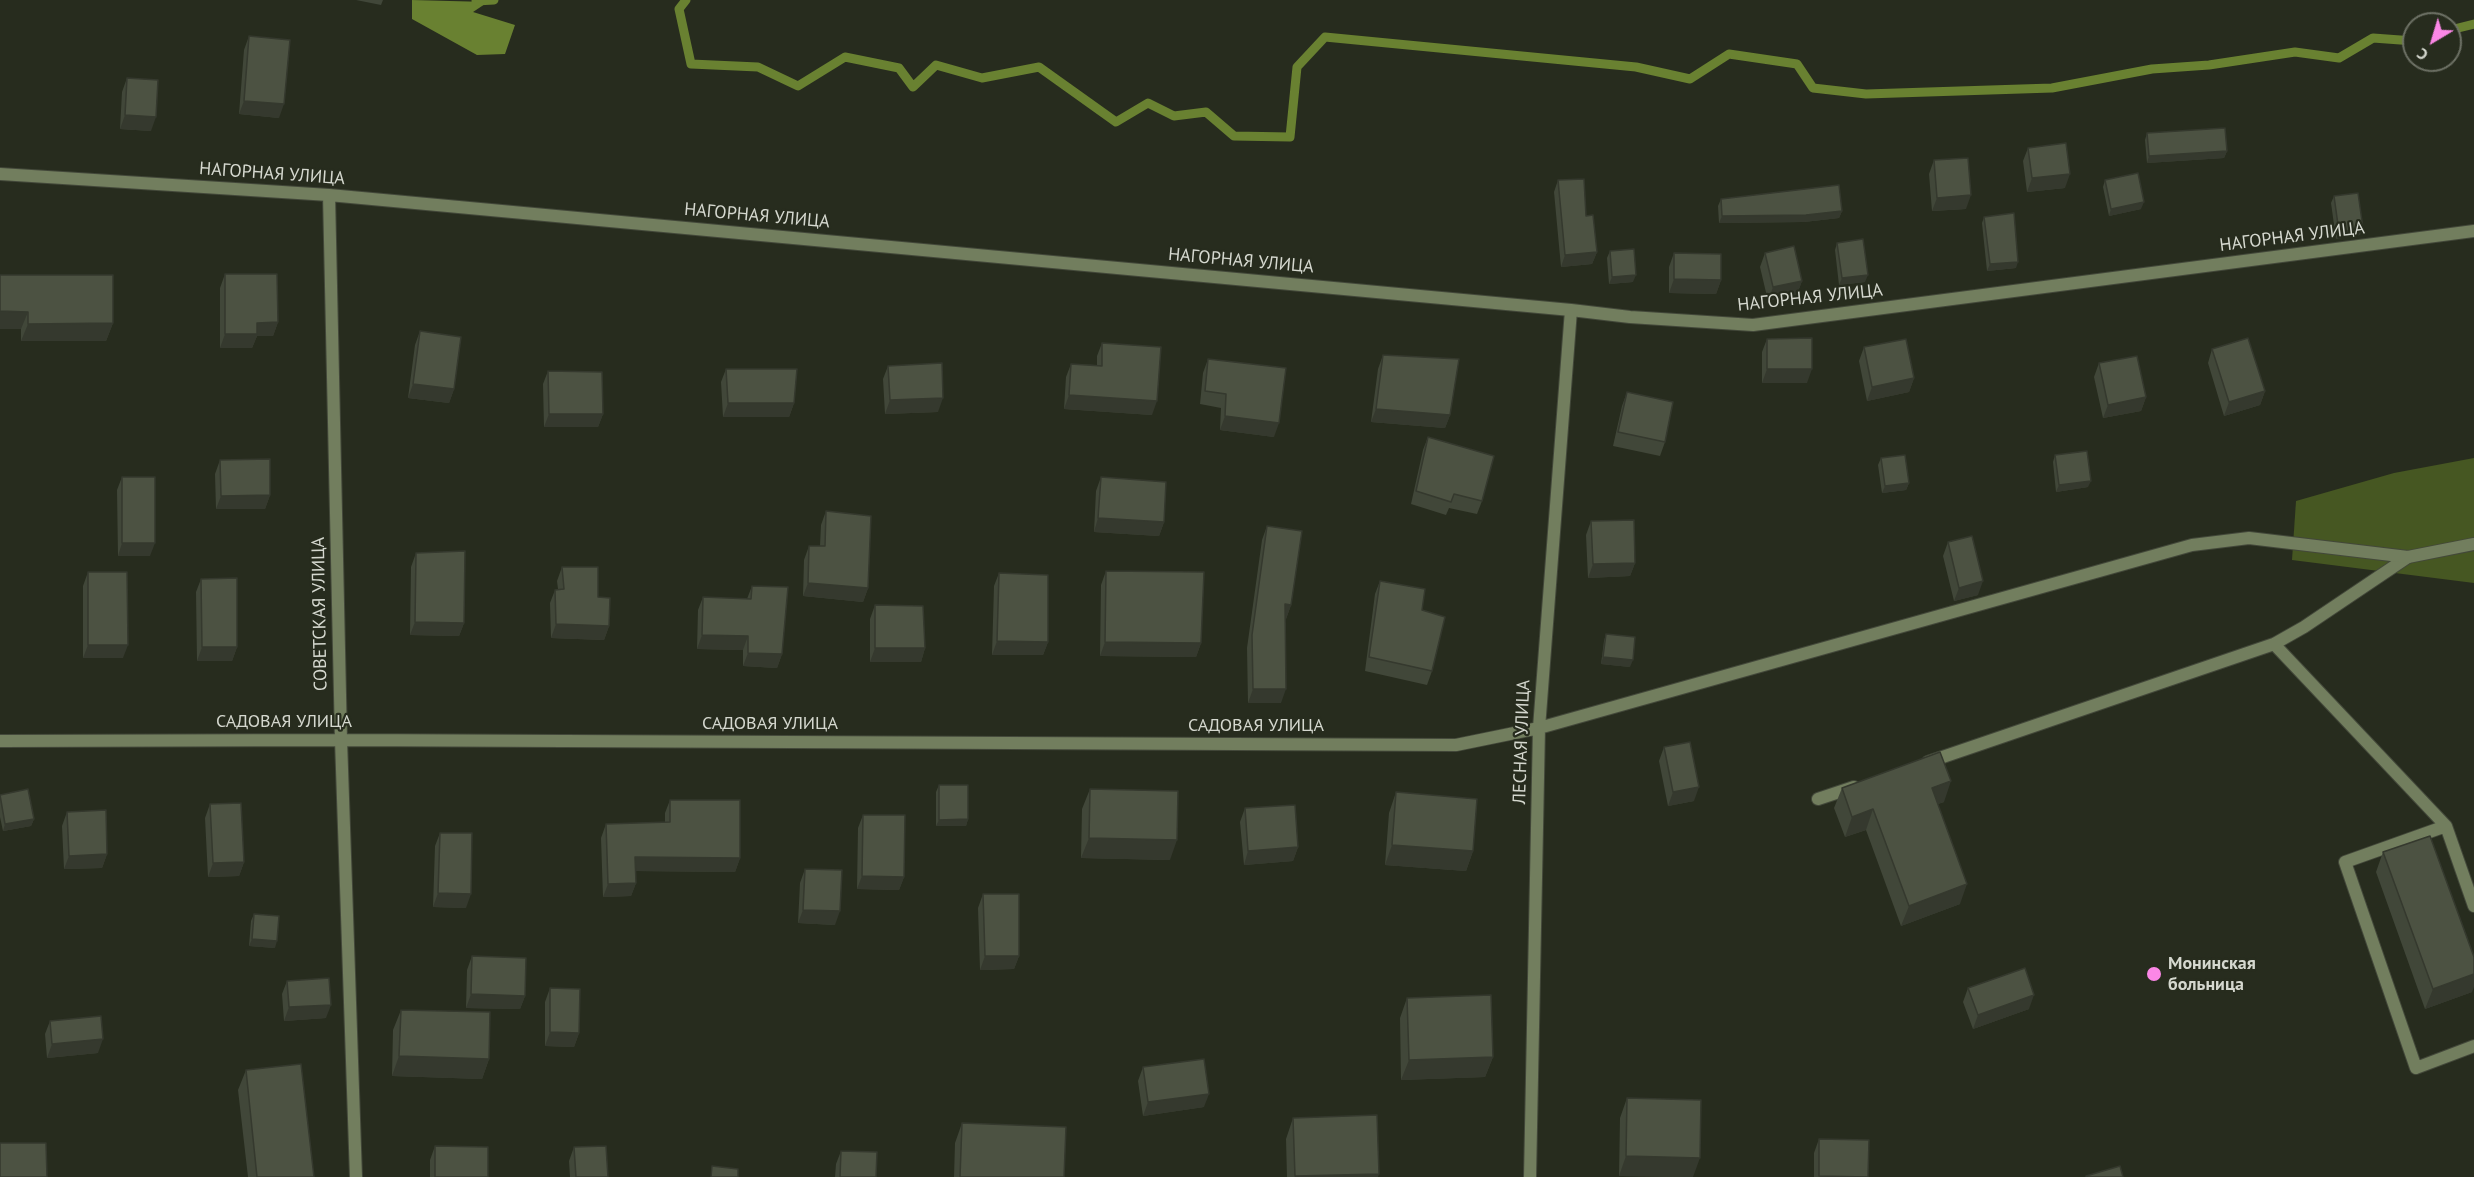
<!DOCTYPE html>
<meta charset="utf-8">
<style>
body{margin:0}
#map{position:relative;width:2474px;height:1177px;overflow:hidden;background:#272c1e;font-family:"PT Sans",sans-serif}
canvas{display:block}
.north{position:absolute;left:2402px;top:12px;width:60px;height:60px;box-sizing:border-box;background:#272c1e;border:2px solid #6d7165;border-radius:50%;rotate:218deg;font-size:16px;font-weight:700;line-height:24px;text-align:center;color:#d5d8cf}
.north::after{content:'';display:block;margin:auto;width:21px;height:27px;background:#fb87e6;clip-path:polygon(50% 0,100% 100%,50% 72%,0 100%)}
</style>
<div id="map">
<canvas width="2474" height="1177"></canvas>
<div class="north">С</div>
</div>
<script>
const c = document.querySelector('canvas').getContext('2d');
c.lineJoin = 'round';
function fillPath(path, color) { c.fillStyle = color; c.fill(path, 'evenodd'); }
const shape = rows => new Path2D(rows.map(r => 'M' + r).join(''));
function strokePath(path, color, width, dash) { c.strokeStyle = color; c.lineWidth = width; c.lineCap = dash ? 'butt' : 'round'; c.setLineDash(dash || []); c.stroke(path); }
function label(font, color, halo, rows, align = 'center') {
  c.font = font + ' "PT Sans",sans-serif'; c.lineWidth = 4.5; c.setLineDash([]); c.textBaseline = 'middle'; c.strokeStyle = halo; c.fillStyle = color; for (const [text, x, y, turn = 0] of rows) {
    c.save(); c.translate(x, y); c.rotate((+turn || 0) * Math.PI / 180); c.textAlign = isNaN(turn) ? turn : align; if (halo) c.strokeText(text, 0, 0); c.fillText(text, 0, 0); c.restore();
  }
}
fillPath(shape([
 [2474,458,2474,583,2292,560,2296,501,2394,473]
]), '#465722');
fillPath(shape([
 [412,0,488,2,473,12,515,25,505,54,477,55,412,19]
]), '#698131');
strokePath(shape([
 [686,0,679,9,691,64,758,67,798,86,845,57,899,68,913,87,936,65,982,78,1039,67,1116,122,1148,103,1174,116,1206,112,1234,136,1290,137,1297,67,1325,37,1636,67,1690,79,1729,54,1797,64,1813,88,1866,94,2052,88,2152,69,2209,65,2295,52,2339,58,2373,38,2414,41],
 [476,1,494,0],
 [2450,30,2474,24]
]), '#698131', 9);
const lane = shape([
 [2274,644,2304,627,2408,557],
 [1928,762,2274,644,2446,826,2474,906],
 [1818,799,1854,787],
 [2446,826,2345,862,2416,1068,2474,1046]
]);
const street = shape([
 [0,174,329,195,1571,310,1630,317,1753,325,2474,231],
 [329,195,341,740,356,1177],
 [0,741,341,740,1456,745,1539,728,2192,545,2249,538,2408,557,2474,544],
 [1530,1177,1539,728,1571,310]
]);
strokePath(lane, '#43483a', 14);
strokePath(street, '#43483a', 14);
strokePath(lane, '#727e5e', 12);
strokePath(street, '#727e5e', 12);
fillPath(shape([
 [356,0,383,0,381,5],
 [249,36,279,118,239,114,244,50],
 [127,78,151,131,120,129,122,92],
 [2147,133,2227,151,2224,158,2147,163,2145,140],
 [2028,148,2065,188,2027,192,2023,161],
 [1934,160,1966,209,1932,211,1929,174],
 [1558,180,1586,216,1597,252,1592,264,1561,267,1554,192],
 [2105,180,2141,209,2109,216,2103,187],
 [2334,196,2360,235,2336,239,2331,203],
 [1721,199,1842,211,1839,218,1804,222,1719,223,1718,206],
 [1984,217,2016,268,1987,271,1982,223],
 [1837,243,1865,282,1839,285,1835,250],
 [1610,251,1633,282,1609,284,1607,258],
 [1674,253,1721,280,1716,294,1669,293,1669,267],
 [1765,253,1802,281,1797,294,1768,301,1760,267],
 [225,274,278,322,273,336,257,336,252,348,220,348,220,288],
 [0,275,113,323,106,341,21,341,21,329],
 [420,331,454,389,449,403,408,398,415,345],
 [1767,339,1807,383,1762,383,1762,352],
 [1102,343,1152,415,1064,409,1066,377,1071,364,1097,365,1097,356],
 [1864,347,1914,378,1909,392,1867,401,1859,361],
 [2212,349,2265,391,2260,405,2224,416,2208,363],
 [1383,355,1450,415,1445,428,1371,422,1378,369],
 [1208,359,1274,437,1220,430,1221,408,1200,404,1203,373],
 [2099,363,2146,397,2141,411,2103,418,2094,377],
 [888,366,938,412,885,414,883,379],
 [726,369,794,403,789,417,723,417,721,382],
 [548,371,603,414,598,427,544,427,543,384],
 [1627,392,1665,442,1660,456,1613,446,1622,406],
 [1428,437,1482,501,1477,514,1449,508,1446,515,1411,504,1423,450],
 [2055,455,2088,487,2056,492,2053,462],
 [1881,458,1909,483,1906,490,1882,493,1878,465],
 [220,460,270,495,265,509,216,509,215,474],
 [122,477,150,556,118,556,117,490],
 [1101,477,1164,522,1159,536,1094,532,1096,491],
 [826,511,868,588,863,602,803,596,804,560,809,546,820,546,821,525],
 [1591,521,1635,563,1630,576,1588,578,1586,535],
 [1267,526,1291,605,1286,619,1285,618,1281,703,1248,703,1247,648,1262,540],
 [1948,542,1978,595,1954,601,1943,556],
 [416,553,464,623,459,636,410,635,411,567],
 [562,567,598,597,609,626,604,640,551,638,550,603,555,590,558,589,557,581],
 [1106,571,1201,643,1196,657,1100,656,1101,585],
 [88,572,123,658,83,658,83,586],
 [999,573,1048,642,1043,655,992,655,994,586],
 [201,579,237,647,232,661,197,661,196,592],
 [1380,581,1422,610,1432,671,1427,685,1365,671,1375,594],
 [752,586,782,654,777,668,743,666,743,650,697,649,698,610,703,597,747,599],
 [875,605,925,648,921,662,870,662,870,619],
 [1606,634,1630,667,1601,664,1604,641],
 [1664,747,1694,801,1668,806,1659,761],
 [939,785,968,819,966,826,936,826,936,792],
 [1842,788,1944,802,1938,804,1960,904,1901,926,1866,830,1845,837,1834,808],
 [1090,789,1170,860,1081,858,1082,809],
 [1396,792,1473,851,1466,871,1385,865,1389,813],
 [0,795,34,819,31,826,3,831,0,817],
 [670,800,740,858,735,872,635,871,636,883,631,896,603,897,601,838,606,824,665,822,665,813],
 [210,804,244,862,239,876,208,877,205,818],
 [1245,808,1298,847,1293,861,1244,865,1240,822],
 [67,812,107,854,102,868,64,869,62,826],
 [863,815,904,877,899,890,857,889,858,828],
 [440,833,466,908,433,907,435,846],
 [2383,852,2472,992,2425,1009,2376,872],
 [805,869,835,925,798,923,800,883],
 [983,894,1019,956,1014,969,980,970,978,908],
 [254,914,275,948,249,946,251,921],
 [472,956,525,996,520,1009,466,1008,467,970],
 [287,981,326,1018,284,1021,282,994],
 [550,988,579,1033,574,1047,545,1046,545,1002],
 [1968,988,2029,1009,1973,1029,1963,1002],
 [1407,998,1493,1057,1485,1077,1401,1080,1400,1018],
 [401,1010,489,1059,482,1079,392,1076,393,1030],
 [50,1021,98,1053,47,1058,45,1034],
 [1143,1067,1204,1107,1143,1116,1138,1081],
 [246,1070,314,1177,248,1177,238,1090],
 [1627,1098,1693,1177,1619,1176,1620,1118],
 [1293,1118,1378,1177,1287,1177,1286,1139],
 [962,1123,1064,1177,954,1177,955,1143],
 [1819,1139,1868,1177,1814,1177,1814,1153],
 [435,1146,488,1177,430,1177,430,1160],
 [574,1147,608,1177,570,1177,569,1161],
 [841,1151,876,1177,835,1177,836,1164]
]), '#414739');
fillPath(shape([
 [244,101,284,104,279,118,239,114],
 [125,115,156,117,151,131,120,129],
 [2227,151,2224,158,2147,163,2149,156],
 [2070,174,2065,188,2027,192,2032,178],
 [1971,195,1966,209,1932,211,1937,198],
 [2144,202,2141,209,2109,216,2111,209],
 [1842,211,1839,218,1804,222,1719,223,1722,216],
 [2363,228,2360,235,2336,239,2339,232],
 [1597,252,1592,264,1561,267,1565,255],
 [2018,262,2016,268,1987,271,1990,264],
 [1636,275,1633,282,1609,284,1612,277],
 [1868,275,1865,282,1839,285,1842,278],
 [1674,279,1721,280,1716,294,1669,293],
 [1802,281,1797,294,1768,301,1773,287],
 [0,311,28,312,21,329,0,329],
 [278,322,273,336,257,336,252,348,220,348,225,334,257,323],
 [113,323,106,341,21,341,28,324],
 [1767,369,1812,369,1807,383,1762,383],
 [1914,378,1909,392,1867,401,1872,387],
 [413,384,454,389,449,403,408,398],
 [2265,391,2260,405,2224,416,2229,402],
 [1069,395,1157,401,1152,415,1064,409],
 [2146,397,2141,411,2103,418,2108,405],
 [943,398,938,412,885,414,890,400],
 [728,403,794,403,789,417,723,417],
 [1376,409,1450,415,1445,428,1371,422],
 [549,414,603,414,598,427,544,427],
 [1225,416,1279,423,1274,437,1220,430],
 [2091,481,2088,487,2056,492,2059,485],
 [1909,483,1906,490,1882,493,1885,486],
 [270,495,265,509,216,509,221,496],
 [1098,518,1164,522,1159,536,1094,532],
 [122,543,155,543,150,556,118,556],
 [1635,563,1630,576,1588,578,1593,564],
 [1983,581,1978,595,1954,601,1959,588],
 [808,583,868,588,863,602,803,596],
 [1285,604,1291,605,1286,619,1280,618],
 [415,622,464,623,459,636,410,635],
 [556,624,609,626,604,640,551,638],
 [702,635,748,636,743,650,697,649],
 [997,641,1048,642,1043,655,992,655],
 [1105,642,1201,643,1196,657,1100,656],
 [88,645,128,645,123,658,83,658],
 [202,647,237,647,232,661,197,661],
 [875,648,925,648,921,662,870,662],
 [748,653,782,654,777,668,743,666],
 [1603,657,1633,660,1630,667,1601,664],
 [1253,689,1286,689,1281,703,1248,703],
 [1951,781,1944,802,1925,808,1932,788],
 [1699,787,1694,801,1668,806,1673,792],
 [1873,809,1866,830,1845,837,1852,817],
 [34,819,31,826,3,831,5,824],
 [968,819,966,826,936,826,939,820],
 [1089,838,1177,840,1170,860,1081,858],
 [1392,845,1473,851,1466,871,1385,865],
 [1298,847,1293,861,1244,865,1248,851],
 [107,854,102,868,64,869,69,856],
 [635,857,740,858,735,872,630,871],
 [244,862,239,876,208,877,213,863],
 [862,876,904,877,899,890,857,889],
 [636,883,631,896,603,897,608,884],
 [1967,884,1960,904,1901,926,1909,906],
 [438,893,471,894,466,908,433,907],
 [803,910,840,911,835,925,798,923],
 [252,939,277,941,275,948,249,946],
 [985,956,1019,956,1014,969,980,970],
 [2474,974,2474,987,2472,992,2425,1009,2433,989],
 [471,994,525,996,520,1009,466,1008],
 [2034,995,2029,1009,1973,1029,1978,1015],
 [331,1005,326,1018,284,1021,289,1007],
 [550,1032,579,1033,574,1047,545,1046],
 [103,1039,98,1053,47,1058,52,1044],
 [399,1056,489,1059,482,1079,392,1076],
 [1493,1057,1485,1077,1401,1080,1409,1060],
 [1209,1094,1204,1107,1143,1116,1148,1102],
 [1626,1156,1700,1158,1693,1177,1619,1176],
 [1379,1174,1378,1177,1295,1177,1295,1176]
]), '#35392e');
const building = shape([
 [249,36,290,40,284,104,244,101,249,36],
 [127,78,158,80,156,117,125,115,127,78],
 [2225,128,2227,151,2149,156,2147,133,2225,128],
 [2066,143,2070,174,2032,178,2028,148,2066,143],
 [1968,158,1971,195,1937,198,1934,160,1968,158],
 [2138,173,2144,202,2111,209,2105,180,2138,173],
 [1584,179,1586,216,1593,215,1597,252,1565,255,1558,180,1584,179],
 [1839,185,1842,211,1806,215,1722,216,1721,199,1839,185],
 [2358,193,2363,228,2339,232,2334,196,2358,193],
 [2014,213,2018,262,1990,264,1984,217,2014,213],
 [1863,239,1868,275,1842,278,1837,243,1863,239],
 [1794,246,1802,281,1773,287,1765,253,1794,246],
 [1634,249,1636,275,1612,277,1610,251,1634,249],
 [1674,253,1721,254,1721,280,1674,279,1674,253],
 [225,274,277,274,278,322,257,323,257,334,225,334,225,274],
 [0,275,113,275,113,323,28,324,28,312,0,311,0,275],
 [420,331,461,337,454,389,413,384,420,331],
 [1812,338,1812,369,1767,369,1767,339,1812,338],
 [2248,338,2265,391,2229,402,2212,349,2248,338],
 [1906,339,1914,378,1872,387,1864,347,1906,339],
 [1102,343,1161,347,1157,401,1069,395,1071,364,1102,366,1102,343],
 [1383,355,1459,359,1450,415,1376,409,1383,355],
 [2137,356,2146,397,2108,405,2099,363,2137,356],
 [1208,359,1286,368,1279,423,1225,416,1226,394,1205,391,1208,359],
 [942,363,943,398,890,400,888,366,942,363],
 [726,369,797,369,794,403,728,403,726,369],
 [548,371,602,372,603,414,549,414,548,371],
 [1627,392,1673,402,1665,442,1618,432,1627,392],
 [1428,437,1494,456,1482,501,1454,494,1451,502,1416,491,1428,437],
 [2087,451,2091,481,2059,485,2055,455,2087,451],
 [1905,455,1909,483,1885,486,1881,458,1905,455],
 [270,459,270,495,221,496,220,460,270,459],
 [122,477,155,477,155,543,122,543,122,477],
 [1101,477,1166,482,1164,522,1098,518,1101,477],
 [826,511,871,516,868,588,808,583,809,546,825,546,826,511],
 [1634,520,1635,563,1593,564,1591,521,1634,520],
 [1267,526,1302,531,1291,605,1285,604,1286,689,1253,689,1252,635,1267,526],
 [1972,536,1983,581,1959,588,1948,542,1972,536],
 [465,551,464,623,415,622,416,553,465,551],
 [562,567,598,567,598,597,610,598,609,626,556,624,555,590,564,589,562,567],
 [1106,571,1204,572,1201,643,1105,642,1106,571],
 [88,572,127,572,128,645,88,645,88,572],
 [999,573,1048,575,1048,642,997,641,999,573],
 [237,578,237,647,202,647,201,579,237,578],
 [1380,581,1425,589,1422,610,1445,617,1432,671,1369,657,1380,581],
 [752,586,788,587,782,654,748,653,748,636,702,635,703,597,751,599,752,586],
 [875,605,923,606,925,648,875,648,875,605],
 [1606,634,1635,637,1633,660,1603,657,1606,634],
 [1690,742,1699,787,1673,792,1664,747,1690,742],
 [1940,752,1951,781,1932,788,1967,884,1909,906,1873,809,1852,817,1842,788,1940,752],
 [939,785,968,785,968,819,939,820,939,785],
 [28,789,34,819,5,824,0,795,28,789],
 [1090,789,1178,791,1177,840,1089,838,1090,789],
 [1396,792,1477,799,1473,851,1392,845,1396,792],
 [670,800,740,800,740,858,635,857,636,883,608,884,606,824,670,822,670,800],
 [241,803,244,862,213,863,210,804,241,803],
 [1295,805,1298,847,1248,851,1245,808,1295,805],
 [106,810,107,854,69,856,67,812,106,810],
 [863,815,905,815,904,877,862,876,863,815],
 [440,833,472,833,471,894,438,893,440,833],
 [2430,836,2474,957,2474,974,2433,989,2383,852,2430,836],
 [805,869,842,870,840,911,803,910,805,869],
 [983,894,1019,894,1019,956,985,956,983,894],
 [254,914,279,916,277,941,252,939,254,914],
 [472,956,526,958,525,996,471,994,472,956],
 [2025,968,2034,995,1978,1015,1968,988,2025,968],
 [329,978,331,1005,289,1007,287,981,329,978],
 [550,988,580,989,579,1033,550,1032,550,988],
 [1491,995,1493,1057,1409,1060,1407,998,1491,995],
 [401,1010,490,1012,489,1059,399,1056,401,1010],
 [101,1016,103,1039,52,1044,50,1021,101,1016],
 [1204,1059,1209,1094,1148,1102,1143,1067,1204,1059],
 [301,1064,314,1177,257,1177,246,1070,301,1064],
 [1627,1098,1701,1100,1700,1158,1626,1156,1627,1098],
 [1377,1115,1379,1174,1295,1176,1293,1118,1377,1115],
 [962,1123,1066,1127,1064,1177,960,1177,962,1123],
 [1819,1139,1869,1140,1868,1177,1819,1176,1819,1139],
 [0,1143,46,1143,47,1177,0,1177,0,1143],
 [435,1146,488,1147,488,1177,435,1177,435,1146],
 [606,1146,608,1177,576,1177,574,1147,606,1146],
 [841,1151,877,1152,876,1177,840,1177,841,1151],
 [712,1166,738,1169,738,1177,711,1177,712,1166],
 [2120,1166,2123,1177,2086,1177,2086,1176,2120,1166]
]);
fillPath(building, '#4c5242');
strokePath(building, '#35392e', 1.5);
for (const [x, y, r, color] of [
 [2154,974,8,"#fb87e6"]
]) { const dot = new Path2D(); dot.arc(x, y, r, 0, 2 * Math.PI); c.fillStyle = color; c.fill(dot); strokePath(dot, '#272c1e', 2); }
label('18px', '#d5d8cf', '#272c1e', [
 ["НАГОРНАЯ УЛИЦА",272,174,4],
 ["НАГОРНАЯ УЛИЦА",757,216,5],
 ["НАГОРНАЯ УЛИЦА",2292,237,-7],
 ["НАГОРНАЯ УЛИЦА",1241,261,5],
 ["НАГОРНАЯ УЛИЦА",1810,298,-6],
 ["СОВЕТСКАЯ УЛИЦА",320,614,-91],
 ["САДОВАЯ УЛИЦА",284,722],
 ["САДОВАЯ УЛИЦА",770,724],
 ["САДОВАЯ УЛИЦА",1256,726],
 ["ЛЕСНАЯ УЛИЦА",1522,742,-88]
]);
label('bold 18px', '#d5d8cf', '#272c1e', [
 ["Монинская",2168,964],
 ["больница",2168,985]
], 'left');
</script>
